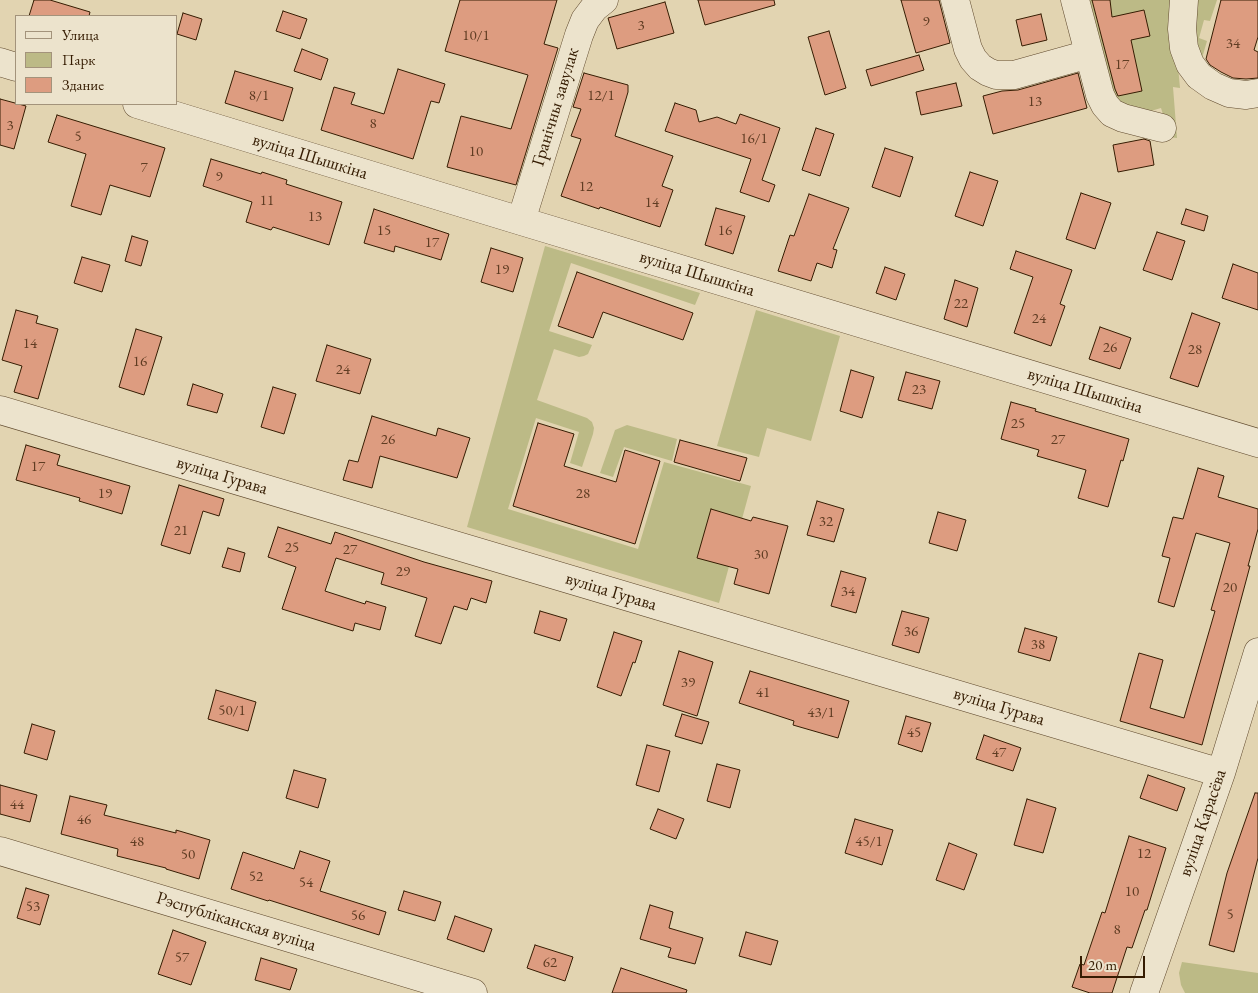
<!DOCTYPE html>
<meta charset="utf-8">
<style>
body{margin:0}
#map{position:relative;width:1258px;height:993px;overflow:hidden;background:#e2d4b1;font-family:"EB Garamond",serif}
canvas{display:block}
.legend{position:absolute;left:15px;top:15px;width:162px;height:90px;box-sizing:border-box;background:#ece3cc;border:1px solid #a3937b;margin:0;padding:6px 9px;list-style:none;font-size:15px;color:#351c02}
.legend li{display:flex;align-items:center;gap:10px;height:25px}
.legend b{width:25px;border:1px solid #a3937b}
.scale{position:absolute;left:1080px;top:956px;width:65px;height:22px;box-sizing:border-box;border:2px solid #351c02;border-top:0;padding-left:6px;font-size:15px;line-height:18px;white-space:nowrap;color:#351c02;-webkit-text-stroke:4px #ece3cc;paint-order:stroke}
</style>
<div id="map">
<canvas width="1258" height="993"></canvas>
<ul class="legend">
<li><b style="height:6px;background:#ece3cc"></b>Улица</li>
<li><b style="height:14px;background:#bcba86"></b>Парк</li>
<li><b style="height:14px;background:#dd9c80"></b>Здание</li>
</ul>
<div class="scale">20 m</div>
</div>
<script>
const c = document.querySelector('canvas').getContext('2d');
c.lineJoin = 'round';
function fillPath(path, color) { c.fillStyle = color; c.fill(path, 'evenodd'); }
const shape = rows => new Path2D(rows.map(r => 'M' + r).join(''));
function strokePath(path, color, width, dash) { c.strokeStyle = color; c.lineWidth = width; c.lineCap = dash ? 'butt' : 'round'; c.setLineDash(dash || []); c.stroke(path); }
function label(font, color, halo, rows, align = 'center') {
  c.font = font + ' "EB Garamond",serif'; c.lineWidth = 5; c.setLineDash([]); c.textBaseline = 'middle'; c.strokeStyle = halo; c.fillStyle = color; for (const [text, x, y, turn = 0] of rows) {
    c.save(); c.translate(x, y); c.rotate((+turn || 0) * Math.PI / 180); c.textAlign = isNaN(turn) ? turn : align; if (halo) c.strokeText(text, 0, 0); c.fillText(text, 0, 0); c.restore();
  }
}
fillPath(shape([
 [1081,0,1175,0,1175,34,1180,88,1173,87,1177,138,1163,136,1165,121,1161,108,1144,113,1119,109],
 [1193,0,1217,0,1210,21,1204,20,1199,38,1207,41,1200,65,1195,57],
 [545,246,700,293,695,305,571,263,549,331,592,345,588,354,584,356,579,357,554,349,537,400,587,418,592,422,594,428,593,434,582,467,570,463,579,432,536,418,508,509,638,549,664,462,751,486,719,603,467,527],
 [756,310,840,336,811,441,767,428,759,457,717,446],
 [627,425,677,439,672,461,624,447,613,477,600,473,615,430],
 [1182,962,1258,973,1258,993,1185,993,1181,985,1179,973]
]), '#bcba86');
const building = shape([
 [34,0,50,0,90,12,89,16,29,16,34,0],
 [460,0,557,0,544,44,558,48,516,185,447,167,461,116,511,129,528,75,445,51,460,0],
 [698,0,774,0,775,5,705,25,698,0],
 [901,0,939,0,950,43,916,53,901,0],
 [1092,0,1110,0,1112,17,1144,10,1150,36,1131,40,1142,91,1118,96,1115,89,1092,0],
 [1221,0,1258,0,1258,37,1254,50,1258,52,1258,78,1246,79,1233,78,1221,72,1210,65,1206,59,1221,0],
 [665,2,674,33,617,49,608,18,665,2],
 [283,11,307,19,300,39,276,31,283,11],
 [183,13,202,19,196,40,177,34,183,13],
 [1041,14,1047,40,1022,46,1016,20,1041,14],
 [829,31,846,88,825,95,808,37,829,31],
 [302,49,328,59,321,80,294,71,302,49],
 [919,55,924,70,871,86,866,70,919,55],
 [398,69,445,84,439,103,431,101,413,159,321,130,334,87,355,93,351,104,384,114,398,69],
 [235,71,293,88,283,121,225,103,235,71],
 [584,73,628,85,628,92,615,136,673,156,662,186,673,190,660,227,600,207,599,209,561,196,581,139,571,136,581,109,573,107,584,73],
 [1078,73,1087,108,993,134,983,96,1002,91,1018,90,1078,73],
 [956,83,962,106,921,115,916,92,956,83],
 [0,99,26,106,14,149,0,145,0,99],
 [675,103,696,110,699,122,717,117,736,124,740,114,780,128,762,180,775,185,769,202,740,192,751,159,665,131,675,103],
 [57,115,165,148,150,197,110,185,101,215,71,206,86,154,48,142,57,115],
 [816,128,834,134,820,176,802,170,816,128],
 [1144,139,1150,141,1154,165,1118,172,1113,145,1144,139],
 [885,148,913,157,900,197,872,187,885,148],
 [211,159,261,174,262,172,287,180,286,184,342,202,329,245,273,227,271,230,246,222,252,202,203,186,211,159],
 [970,172,998,181,983,226,955,216,970,172],
 [1081,193,1111,203,1095,249,1066,239,1081,193],
 [809,194,849,208,833,249,837,250,832,268,817,263,811,281,778,271,790,235,794,236,809,194],
 [716,208,745,216,733,254,705,245,716,208],
 [374,209,449,234,441,260,395,246,394,252,364,243,374,209],
 [1186,209,1208,216,1204,231,1181,224,1186,209],
 [1157,232,1185,241,1172,280,1143,270,1157,232],
 [132,236,148,241,141,266,125,261,132,236],
 [491,248,523,258,513,292,481,282,491,248],
 [1016,251,1072,270,1060,304,1065,306,1051,346,1014,333,1033,277,1010,269,1016,251],
 [82,257,110,265,102,292,74,283,82,257],
 [1233,264,1258,273,1258,310,1222,298,1233,264],
 [885,267,905,274,896,300,876,293,885,267],
 [577,272,693,313,683,340,603,312,593,338,558,326,577,272],
 [955,280,978,288,967,327,944,319,955,280],
 [16,310,38,316,36,323,58,329,38,399,14,392,22,366,2,360,16,310],
 [1192,313,1220,323,1198,387,1170,378,1192,313],
 [1100,327,1131,338,1120,369,1089,359,1100,327],
 [136,329,162,337,144,395,119,387,136,329],
 [327,345,371,359,360,394,316,381,327,345],
 [851,370,874,377,862,418,840,411,851,370],
 [906,372,940,381,932,409,898,400,906,372],
 [193,384,223,394,217,413,187,405,193,384],
 [273,387,296,394,284,434,261,427,273,387],
 [1011,402,1036,409,1035,411,1129,439,1123,461,1121,460,1108,507,1078,498,1086,470,1037,456,1039,450,1001,439,1011,402],
 [372,416,436,436,438,428,470,438,457,478,380,456,372,488,343,480,349,460,358,462,372,416],
 [538,423,574,434,564,466,616,482,625,450,660,461,635,544,513,506,538,423],
 [680,440,747,458,740,481,674,462,680,440],
 [26,445,60,455,57,465,130,486,122,514,79,501,80,498,16,480,26,445],
 [1198,468,1224,476,1218,497,1258,509,1258,529,1248,566,1250,566,1202,745,1120,721,1139,653,1163,660,1150,708,1184,718,1215,611,1211,610,1230,543,1196,533,1174,607,1158,602,1170,558,1162,556,1173,517,1183,519,1198,468],
 [179,485,224,499,219,516,203,511,190,554,161,545,179,485],
 [817,501,844,509,834,542,807,535,817,501],
 [711,509,751,521,753,517,788,526,769,594,734,584,738,569,697,558,711,509],
 [938,512,966,520,957,551,929,543,938,512],
 [278,527,331,544,335,532,424,562,492,581,486,603,471,598,467,610,454,606,441,644,415,636,427,598,381,584,384,573,336,558,325,591,365,604,366,601,386,607,380,630,355,623,353,631,282,609,296,567,268,557,278,527],
 [228,548,245,553,240,572,222,567,228,548],
 [841,571,866,578,856,613,831,606,841,571],
 [540,611,567,619,560,641,534,633,540,611],
 [902,611,929,618,919,653,892,645,902,611],
 [1025,628,1057,637,1050,661,1018,652,1025,628],
 [614,632,642,641,635,663,633,662,621,696,597,687,614,632],
 [679,651,713,662,697,716,663,705,679,651],
 [750,671,849,701,838,738,793,725,794,721,739,703,750,671],
 [216,690,256,702,248,731,208,719,216,690],
 [682,714,709,722,702,744,675,736,682,714],
 [906,716,931,723,922,752,898,744,906,716],
 [32,724,55,731,47,760,24,753,32,724],
 [984,735,1021,748,1013,771,976,759,984,735],
 [647,745,670,751,659,792,636,785,647,745],
 [717,764,740,770,730,808,707,801,717,764],
 [294,770,326,779,318,808,286,798,294,770],
 [1148,775,1185,788,1177,811,1140,798,1148,775],
 [0,785,37,795,30,822,0,814,0,785],
 [1255,793,1258,793,1258,858,1234,952,1209,945,1227,873,1255,793],
 [70,796,107,805,104,815,176,833,176,830,210,840,199,879,166,869,166,868,117,856,118,849,61,834,70,796],
 [1027,799,1056,808,1043,853,1014,845,1027,799],
 [658,809,684,819,676,839,650,829,658,809],
 [855,819,893,830,882,865,845,853,855,819],
 [1129,836,1166,848,1147,910,1145,910,1132,948,1127,947,1112,993,1090,993,1072,987,1080,964,1084,965,1102,912,1105,913,1129,836],
 [949,843,977,854,964,890,936,880,949,843],
 [300,851,330,861,320,891,386,912,379,935,269,900,268,901,231,889,243,852,294,869,300,851],
 [26,888,49,895,40,925,17,918,26,888],
 [404,891,441,902,435,921,398,910,404,891],
 [650,905,673,912,669,928,703,938,695,964,668,957,671,948,640,939,650,905],
 [455,916,492,929,484,952,447,939,455,916],
 [173,930,206,942,191,985,158,974,173,930],
 [746,932,778,941,771,965,739,956,746,932],
 [535,945,573,957,565,981,527,968,535,945],
 [261,958,297,969,290,990,255,980,261,958],
 [621,968,687,990,686,993,612,993,621,968]
]);
fillPath(building, '#dd9c80');
strokePath(building, '#351c02', 1);
const minor = shape([
 [955,0,968,49,973,59,980,67,988,72,996,75,1014,75,1089,54],
 [1075,0,1100,95,1105,105,1112,113,1123,118,1162,128],
 [1184,0,1182,29,1184,48,1190,64,1199,76,1213,86,1229,93,1246,95,1258,93],
 [0,62,16,67],
 [137,104,521,221,1258,443],
 [521,221,579,35,585,20,594,8,604,0],
 [0,410,1221,773],
 [0,851,473,993],
 [1144,993,1221,773,1258,652]
]);
strokePath(minor, '#604a2e', 29);
strokePath(minor, '#ece3cc', 28);
label('15px', '#5f3c22', null, [
 ["9",926,22],
 ["3",641,26],
 ["10/1",476,36],
 ["34",1233,44],
 ["17",1122,65],
 ["8/1",259,96],
 ["12/1",601,96],
 ["13",1035,102],
 ["8",373,124],
 ["3",10,126],
 ["5",78,137],
 ["16/1",754,139],
 ["10",476,152],
 ["7",144,168],
 ["9",219,177],
 ["12",586,187],
 ["11",267,201],
 ["14",652,203],
 ["13",315,217],
 ["15",384,231],
 ["16",725,231],
 ["17",432,243],
 ["19",502,270],
 ["22",961,304],
 ["24",1039,319],
 ["14",30,344],
 ["26",1110,348],
 ["28",1195,350],
 ["16",140,362],
 ["24",343,370],
 ["23",919,390],
 ["25",1018,424],
 ["26",388,440],
 ["27",1058,440],
 ["17",38,467],
 ["19",105,494],
 ["28",583,494],
 ["32",826,522],
 ["21",181,531],
 ["25",292,548],
 ["27",350,550],
 ["30",761,555],
 ["29",403,572],
 ["20",1230,588],
 ["34",848,592],
 ["36",911,632],
 ["38",1038,645],
 ["39",688,683],
 ["41",763,693],
 ["50/1",232,711],
 ["43/1",821,713],
 ["45",914,733],
 ["47",999,753],
 ["44",17,805],
 ["46",84,820],
 ["48",137,842],
 ["45/1",869,842],
 ["12",1144,854],
 ["50",188,855],
 ["52",256,877],
 ["54",306,883],
 ["10",1132,892],
 ["53",33,907],
 ["5",1230,915],
 ["56",358,916],
 ["8",1117,930],
 ["57",182,958],
 ["62",550,963]
]);
label('18px', '#351c02', '#ece3cc', [
 ["Гранічны завулак",556,107,-73],
 ["вуліца Шышкіна",310,157,17],
 ["вуліца Шышкіна",697,274,17],
 ["вуліца Шышкіна",1085,391,17],
 ["вуліца Гурава",222,476,17],
 ["вуліца Гурава",611,592,17],
 ["вуліца Гурава",999,707,17],
 ["вуліца Карасёва",1203,823,-71],
 ["Рэспубліканская вуліца",236,922,17]
]);
</script>
